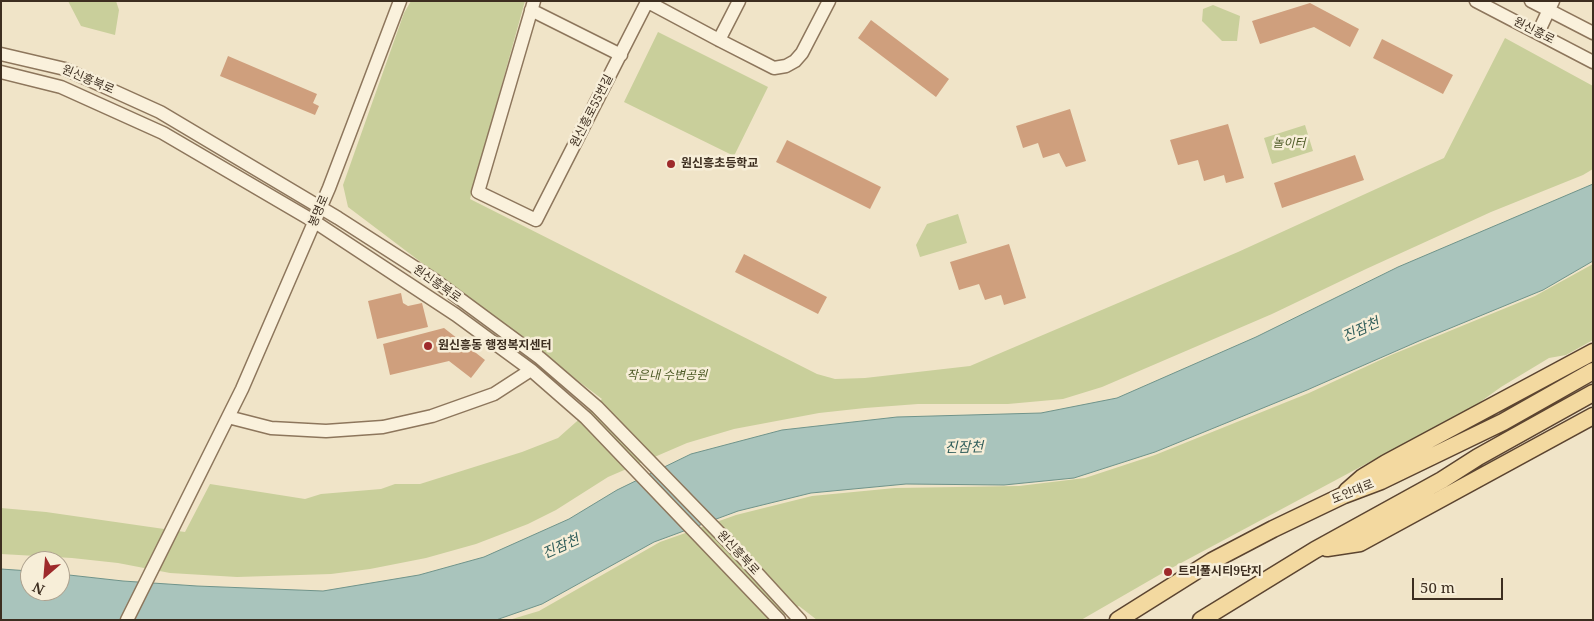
<!DOCTYPE html>
<meta charset="utf-8">
<style>
body{margin:0}
#map{position:relative;width:1594px;height:621px;overflow:hidden;background:#f0e4c8;font-family:"Noto Serif",serif}
canvas{display:block}
.frame{position:absolute;inset:0;border:2px solid #3d2e20;pointer-events:none}
.north{position:absolute;left:20px;top:551px;width:50px;height:50px;box-sizing:border-box;background:#f7eed8;border:1px solid #ada18e;border-radius:50%;rotate:207deg;font-size:14px;font-weight:700;line-height:20px;text-align:center;color:#3d2e20}
.north::after{content:'';display:block;margin:auto;width:18px;height:22px;background:#9e2a2b;clip-path:polygon(50% 0,100% 100%,50% 72%,0 100%)}
.scale{position:absolute;left:1412px;top:578px;width:91px;height:22px;box-sizing:border-box;border:2px solid #3d2e20;border-top:0;padding-left:6px;font-size:15px;line-height:18px;white-space:nowrap;color:#3d2e20;-webkit-text-stroke:4px #f7eed8;paint-order:stroke}
</style>
<div id="map">
<canvas width="1594" height="621"></canvas>
<div class="frame"></div>
<div class="north">N</div>
<div class="scale">50 m</div>
</div>
<script>
const c = document.querySelector('canvas').getContext('2d');
c.lineJoin = 'round';
function fillPath(path, color) { c.fillStyle = color; c.fill(path, 'evenodd'); }
const shape = rows => new Path2D(rows.map(r => 'M' + r).join(''));
function strokePath(path, color, width, dash) { c.strokeStyle = color; c.lineWidth = width; c.lineCap = dash ? 'butt' : 'round'; c.setLineDash(dash || []); c.stroke(path); }
function label(font, color, halo, rows, align = 'center') {
  c.font = font + ' "Noto Serif","Noto Sans KR",serif'; c.lineWidth = 5; c.setLineDash([]); c.textBaseline = 'middle'; c.strokeStyle = halo; c.fillStyle = color; for (const [text, x, y, turn = 0] of rows) {
    c.save(); c.translate(x, y); c.rotate((+turn || 0) * Math.PI / 180); c.textAlign = isNaN(turn) ? turn : align; if (halo) c.strokeText(text, 0, 0); c.fillText(text, 0, 0); c.restore();
  }
}
fillPath(shape([
 [68,1,116,1,119,10,115,35,81,26],
 [411,1,525,1,470,199,817,374,835,379,865,378,970,366,1238,252,1444,158,1505,38,1593,86,1593,169,1583,175,1491,212,1366,269,1272,314,1102,387,1063,399,1008,404,918,404,865,408,819,413,734,429,687,443,608,477,556,510,528,524,476,544,426,558,370,569,331,574,237,577,170,573,118,563,72,558,1,554,1,508,46,512,185,532,210,484,305,499,321,494,381,489,395,484,420,484,522,452,558,438,602,399,348,207,343,185,404,13],
 [1213,5,1240,16,1237,41,1222,41,1202,21,1203,9],
 [658,32,768,87,734,156,624,102],
 [1305,125,1313,151,1272,164,1264,138],
 [958,214,967,243,920,257,916,245,927,224],
 [1593,264,1593,340,1566,355,1549,358,1501,387,1476,405,1166,571,1081,620,817,620,799,606,776,620,509,620,539,611,660,542,736,515,812,496,895,488,1019,486,1085,478,1155,455,1309,393,1391,355,1535,296]
]), '#c9cf9b');
const water = shape([
 [1593,184,1593,261,1543,290,1419,341,1307,390,1155,452,1074,478,1004,485,906,484,811,493,738,511,654,542,542,604,496,620,1,620,1,569,30,571,30,591,60,591,60,574,123,581,197,586,323,591,419,575,484,557,569,519,617,490,691,454,782,430,897,417,1041,413,1117,398,1256,337,1398,267,1593,184]
]);
fillPath(water, '#a9c4bc');
strokePath(water, '#6f938a', 1);
fillPath(shape([
 [1310,3,1359,29,1350,47,1314,27,1260,44,1252,21],
 [871,20,949,79,936,97,858,38],
 [1382,39,1453,75,1443,94,1373,58],
 [228,56,317,94,313,103,319,106,315,115,220,76],
 [1070,109,1086,161,1066,167,1059,153,1043,158,1038,143,1023,148,1016,126],
 [1228,124,1244,178,1226,183,1224,175,1204,181,1198,160,1178,165,1170,140],
 [787,140,881,187,870,209,776,162],
 [1355,155,1364,180,1282,208,1274,183],
 [1009,244,1026,298,1004,305,1001,295,985,300,979,284,959,290,950,262],
 [744,254,827,297,818,314,735,272],
 [401,293,403,303,408,306,422,303,428,327,377,339,368,301],
 [444,328,485,360,471,378,449,361,390,375,383,344]
]), '#cf9f7d');
const minor = shape([
 [534,1,478,192,536,220,647,2],
 [646,1,719,40,774,68,786,66,795,61,802,53,829,1],
 [1476,1,1593,62],
 [1531,1,1593,33],
 [531,10,621,55],
 [1538,33,1553,1],
 [719,40,739,1],
 [1,54,65,69,160,112,338,218,433,279,540,358,597,407,735,549,800,620],
 [1,72,61,87,163,133,315,222,456,315,531,370,586,418,779,620],
 [228,417,271,428,326,431,383,427,432,416,494,394,531,370],
 [127,620,242,389,329,188,400,1]
]);
const major = shape([
 [1347,491,1363,477,1386,463,1593,352],
 [1327,548,1360,543,1593,416],
 [1118,620,1212,561,1273,529,1344,495,1381,481,1503,422,1593,371],
 [1201,620,1315,550,1442,480,1478,457,1593,393]
]);
strokePath(minor, '#8d765c', 15);
strokePath(major, '#5b4430', 19);
strokePath(minor, '#faf1dc', 12);
strokePath(major, '#f3d9a0', 16);
for (const [x, y, r, color] of [
 [671,164,5,"#9e2a2b"],
 [428,346,5,"#9e2a2b"],
 [1168,572,5,"#9e2a2b"]
]) { const dot = new Path2D(); dot.arc(x, y, r, 0, 2 * Math.PI); c.fillStyle = color; c.fill(dot); strokePath(dot, '#f7eed8', 2); }
label('12px', '#3d2e20', '#f7eed8', [
 ["원신흥로",1534,31,27],
 ["원신흥북로",88,80,23],
 ["원신흥로55번길",592,111,-63],
 ["봉명로",319,211,-67],
 ["원신흥북로",437,284,35],
 ["도안대로",1353,492,-22],
 ["원신흥북로",738,553,47]
]);
label('italic 12px', '#4d5a26', '#f7eed8', [
 ["놀이터",1289,144],
 ["작은내 수변공원",667,376]
]);
label('bold 12px', '#3d2e20', '#f7eed8', [
 ["원신흥초등학교",681,164],
 ["원신흥동 행정복지센터",438,346],
 ["트리풀시티9단지",1178,572]
], 'left');
label('italic 14px', '#2f5d5a', '#f7eed8', [
 ["진잠천",1361,330,-24],
 ["진잠천",964,448,-1],
 ["진잠천",561,547,-24]
]);
</script>
